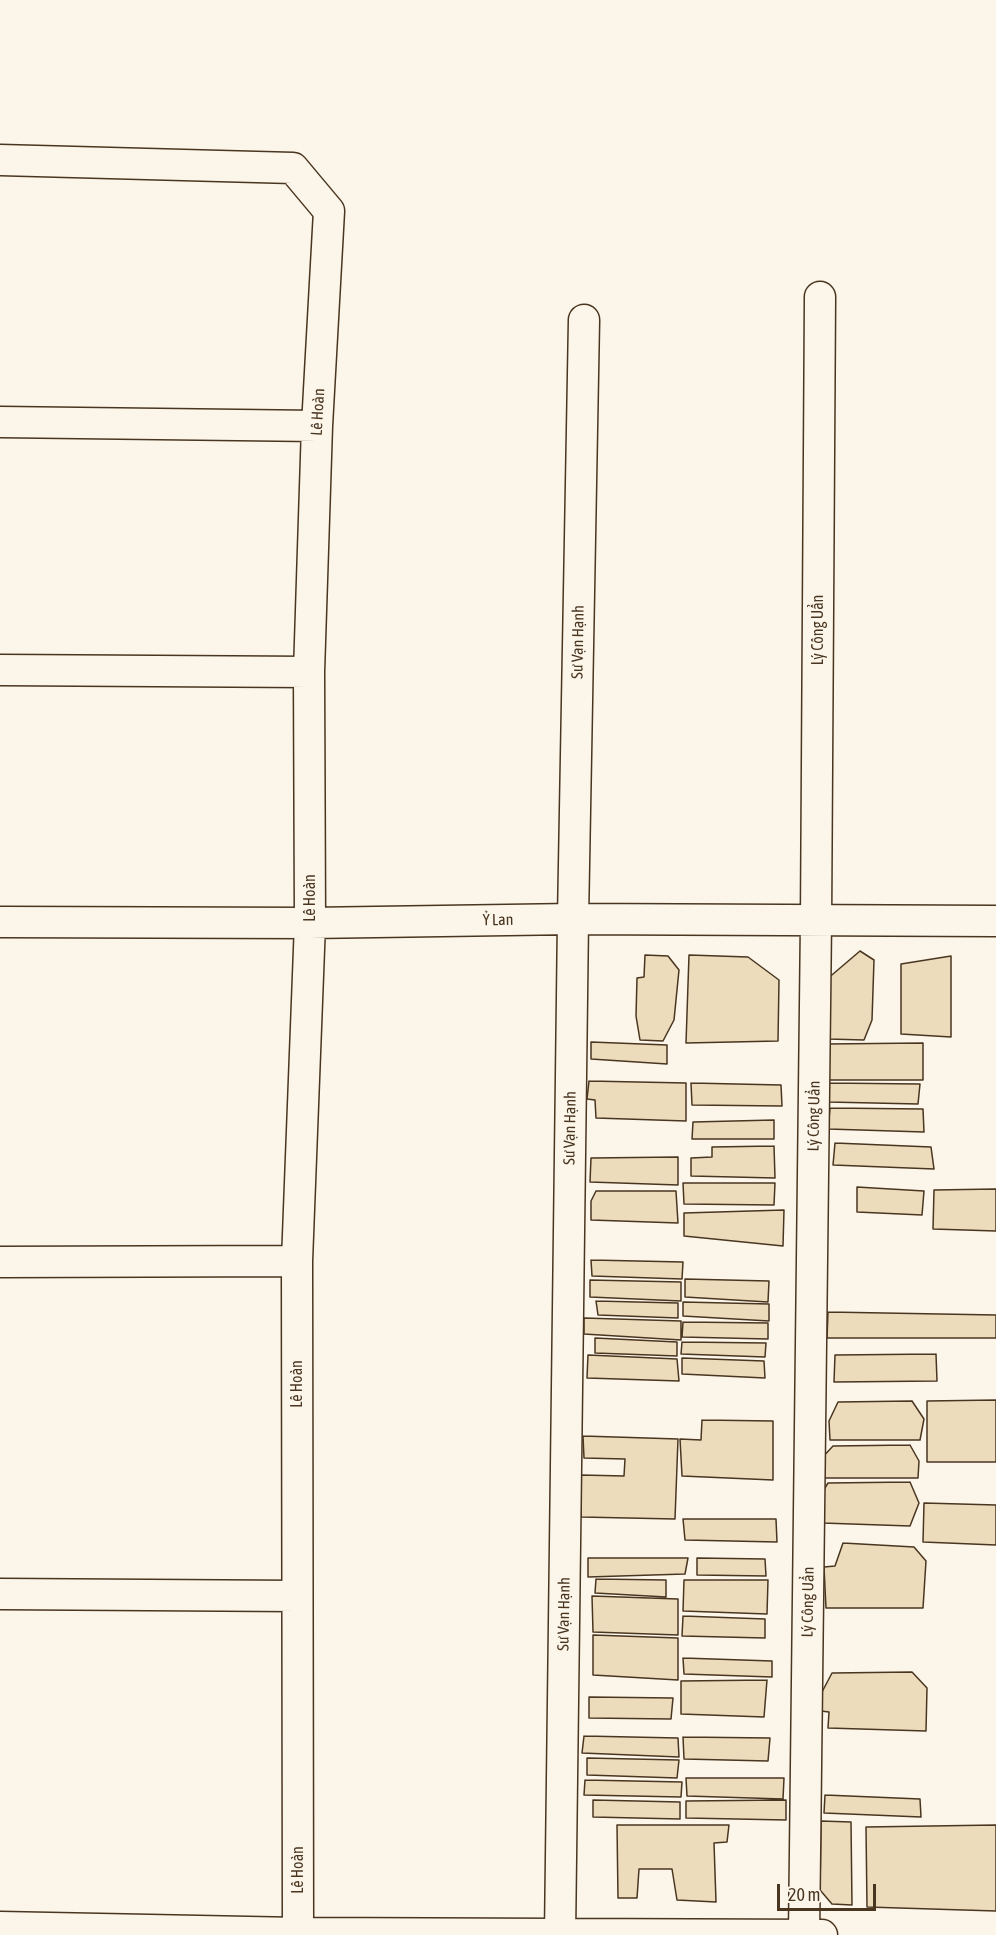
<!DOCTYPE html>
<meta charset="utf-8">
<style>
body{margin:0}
#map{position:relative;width:996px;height:1935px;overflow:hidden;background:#fbf6e9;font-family:"Asap Condensed",sans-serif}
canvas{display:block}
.scale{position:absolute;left:777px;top:1884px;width:99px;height:27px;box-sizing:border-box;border:3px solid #4a3520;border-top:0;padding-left:8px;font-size:18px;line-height:21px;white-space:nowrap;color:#4a3520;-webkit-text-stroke:4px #fbf6e9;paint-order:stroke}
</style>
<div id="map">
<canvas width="996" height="1935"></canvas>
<div class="scale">20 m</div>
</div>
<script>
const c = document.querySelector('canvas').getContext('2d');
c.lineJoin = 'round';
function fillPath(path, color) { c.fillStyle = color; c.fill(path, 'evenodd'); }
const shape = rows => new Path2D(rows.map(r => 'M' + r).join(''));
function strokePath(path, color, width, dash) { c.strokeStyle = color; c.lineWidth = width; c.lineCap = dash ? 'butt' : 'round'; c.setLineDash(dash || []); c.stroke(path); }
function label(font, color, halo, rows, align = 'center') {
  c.font = font + ' "Asap Condensed",sans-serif'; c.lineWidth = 4.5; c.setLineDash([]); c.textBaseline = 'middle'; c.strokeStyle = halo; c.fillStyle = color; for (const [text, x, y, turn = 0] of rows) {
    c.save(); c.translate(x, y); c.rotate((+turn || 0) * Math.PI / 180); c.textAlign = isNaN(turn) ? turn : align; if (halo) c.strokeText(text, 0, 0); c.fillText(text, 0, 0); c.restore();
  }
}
const building = shape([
 [860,951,874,960,872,1020,864,1040,828,1039,826,980,860,951],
 [645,955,668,956,679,970,674,1020,663,1041,640,1040,636,1016,637,978,644,977,645,955],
 [689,955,748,957,779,980,778,1041,686,1043,689,955],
 [951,956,951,1037,901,1034,901,964,951,956],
 [591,1042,667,1045,667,1064,591,1059,591,1042],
 [923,1043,923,1080,826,1080,826,1044,923,1043],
 [589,1081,686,1083,686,1121,596,1118,595,1100,587,1099,589,1081],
 [691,1083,781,1085,782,1106,692,1105,691,1083],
 [827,1083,920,1084,918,1104,828,1102,827,1083],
 [830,1108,923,1109,924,1132,828,1129,830,1108],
 [774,1120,774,1139,692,1139,693,1122,774,1120],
 [835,1143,931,1147,934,1169,833,1165,835,1143],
 [774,1146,775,1178,691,1176,691,1158,712,1157,712,1147,774,1146],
 [678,1157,678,1185,590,1182,591,1158,678,1157],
 [683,1183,775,1183,774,1205,684,1204,683,1183],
 [857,1187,924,1191,922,1215,857,1212,857,1187],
 [996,1189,996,1231,933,1229,934,1190,996,1189],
 [596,1191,676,1191,678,1223,591,1220,591,1201,596,1191],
 [784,1210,783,1246,684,1236,684,1213,784,1210],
 [591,1260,683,1262,682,1279,592,1276,591,1260],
 [685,1279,769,1281,768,1302,685,1297,685,1279],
 [590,1280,681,1282,681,1301,590,1297,590,1280],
 [596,1301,678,1303,678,1318,598,1315,596,1301],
 [683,1302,769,1304,769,1321,683,1316,683,1302],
 [828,1312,996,1315,996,1338,827,1338,828,1312],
 [584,1318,681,1321,681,1340,584,1334,584,1318],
 [683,1322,768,1323,768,1339,682,1337,683,1322],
 [595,1338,677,1342,677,1356,595,1353,595,1338],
 [682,1342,766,1343,765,1357,681,1354,682,1342],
 [936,1354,937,1381,834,1382,835,1355,936,1354],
 [588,1355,677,1359,679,1381,587,1378,588,1355],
 [682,1358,764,1361,765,1378,682,1374,682,1358],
 [996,1400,996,1462,927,1462,927,1401,996,1400],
 [912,1401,924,1419,920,1440,830,1440,829,1421,838,1402,912,1401],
 [702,1420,773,1421,773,1480,682,1476,680,1439,701,1440,702,1420],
 [583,1436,678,1439,675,1519,581,1517,581,1475,624,1476,625,1459,584,1458,583,1436],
 [910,1445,919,1461,918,1478,820,1478,820,1460,833,1446,910,1445],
 [910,1482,919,1503,910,1526,822,1523,820,1496,828,1483,910,1482],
 [924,1503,996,1505,996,1545,923,1542,924,1503],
 [683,1519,776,1519,777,1542,685,1540,683,1519],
 [843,1543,914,1547,926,1561,923,1608,826,1608,824,1567,835,1566,843,1543],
 [588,1558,688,1558,685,1574,588,1577,588,1558],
 [697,1558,765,1559,766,1576,697,1575,697,1558],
 [596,1579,666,1580,666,1597,595,1593,596,1579],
 [684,1580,768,1580,767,1614,683,1611,684,1580],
 [592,1596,678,1599,678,1635,593,1632,592,1596],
 [683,1616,765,1619,765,1638,682,1636,683,1616],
 [593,1635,678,1638,678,1680,593,1675,593,1635],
 [683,1658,772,1661,772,1677,684,1674,683,1658],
 [912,1672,927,1688,926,1731,828,1728,829,1712,821,1711,822,1692,832,1673,912,1672],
 [767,1680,764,1717,681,1714,681,1681,767,1680],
 [589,1697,673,1698,671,1719,589,1718,589,1697],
 [584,1736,678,1738,679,1757,582,1753,584,1736],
 [683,1737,770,1738,768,1761,684,1759,683,1737],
 [587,1758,679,1760,677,1778,587,1775,587,1758],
 [686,1778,784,1778,783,1799,687,1796,686,1778],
 [585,1780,682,1782,681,1797,584,1795,585,1780],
 [825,1795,920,1799,921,1817,824,1813,825,1795],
 [593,1800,680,1802,680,1819,593,1817,593,1800],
 [786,1800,786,1820,686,1818,686,1801,786,1800],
 [821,1821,851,1822,852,1905,832,1904,820,1890,821,1821],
 [617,1825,729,1825,727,1842,714,1843,716,1902,677,1900,672,1869,639,1869,637,1898,618,1898,617,1825],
 [996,1825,996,1911,867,1907,866,1827,996,1825]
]);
fillPath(building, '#ecdcbc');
strokePath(building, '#4a3520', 1.5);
const street = shape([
 [0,160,293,168,329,211,317,426,309,672,310,923,297,1261,298,1935],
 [0,422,317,426],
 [0,670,309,672],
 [0,922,310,923,573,919,996,921],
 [0,1262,297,1261],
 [0,1594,296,1596],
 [0,1927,298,1933,822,1935],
 [560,1935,573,919,584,320],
 [804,1935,816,921,820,297]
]);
strokePath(street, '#4a3520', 33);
strokePath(street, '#fbf6e9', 30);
label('16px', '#4a3520', '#fbf6e9', [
 ["Lê Hoàn",318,412,-87],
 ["Lý Công Uẩn",818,630,-90],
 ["Sư Vạn Hạnh",578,642,-89],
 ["Lê Hoàn",310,898,-90],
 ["Ỷ Lan",498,920,-1],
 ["Lý Công Uẩn",814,1116,-89],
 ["Sư Vạn Hạnh",570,1128,-89],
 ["Lê Hoàn",297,1384,-90],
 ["Lý Công Uẩn",808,1602,-89],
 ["Sư Vạn Hạnh",564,1614,-89],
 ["Lê Hoàn",298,1870,-90]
]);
</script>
